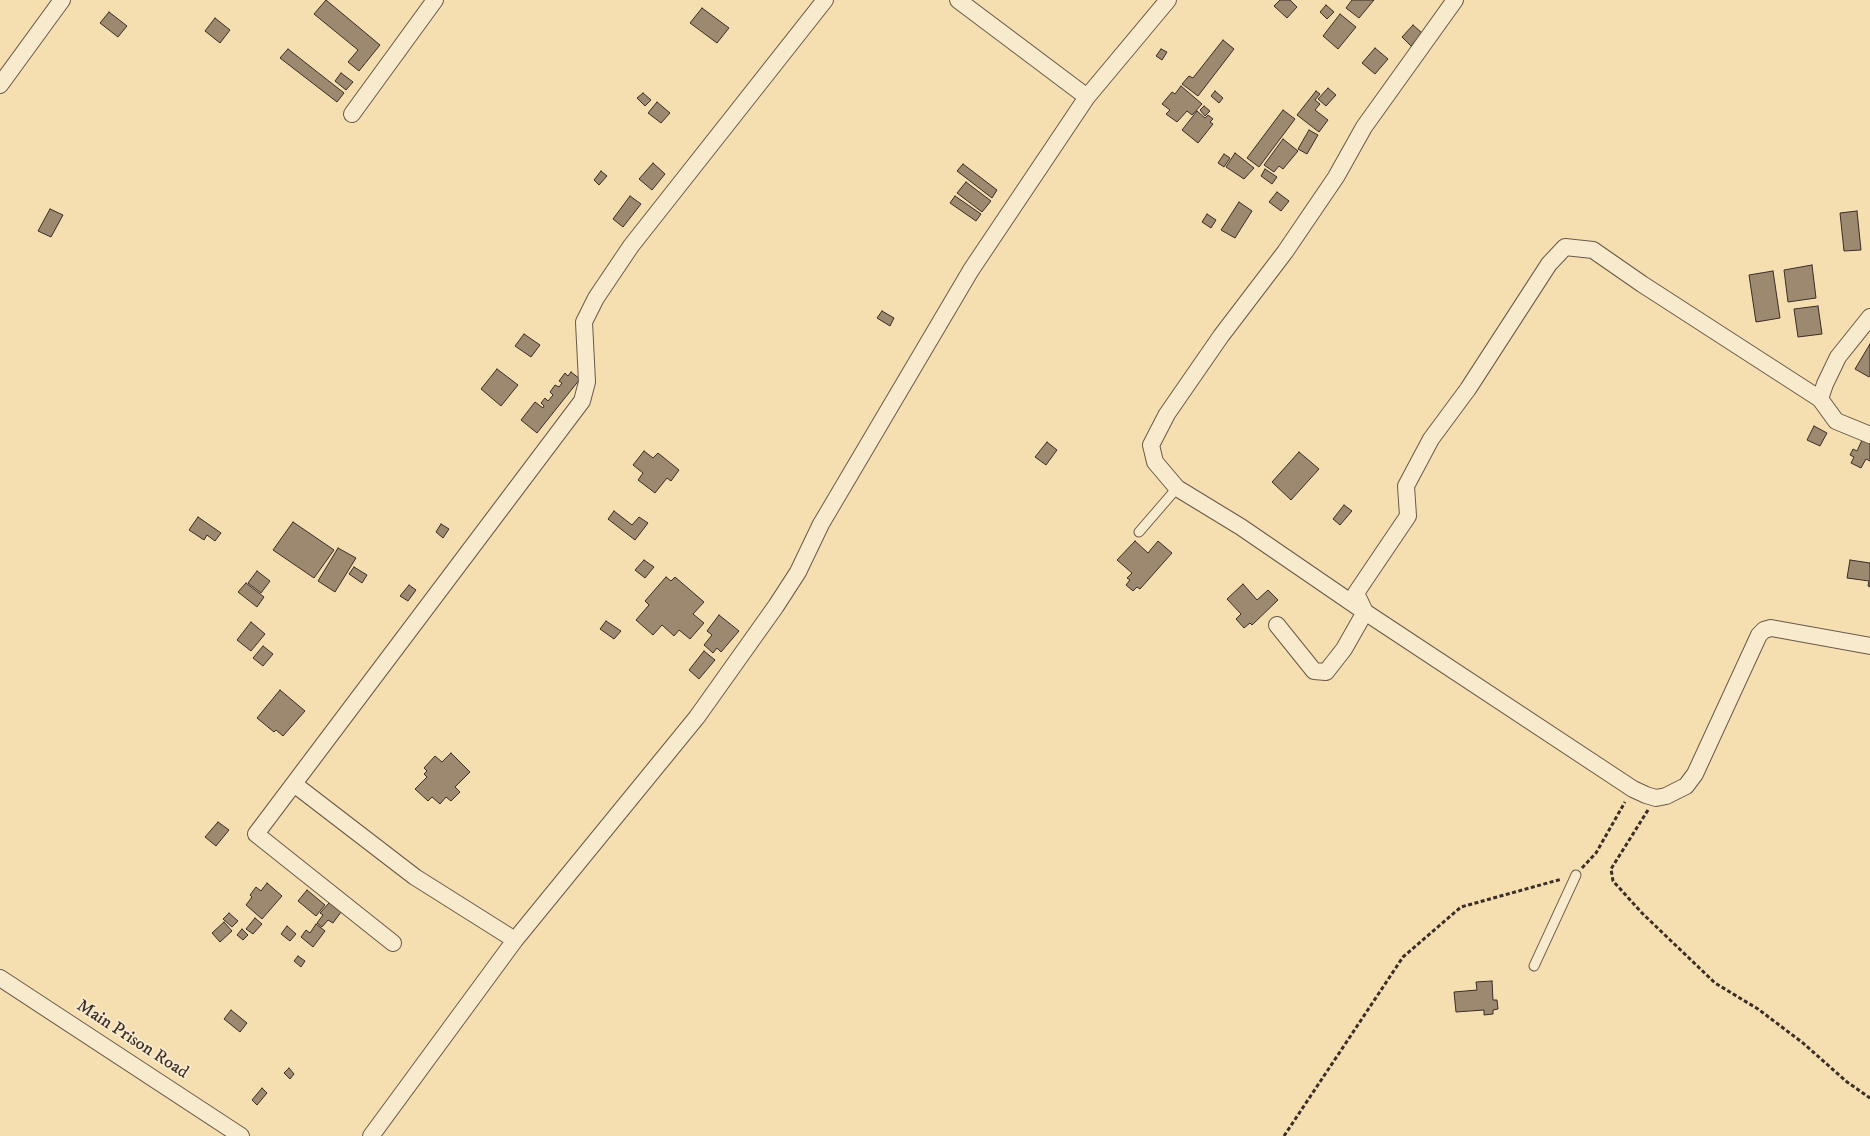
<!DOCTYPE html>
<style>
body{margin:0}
canvas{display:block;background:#f5deb0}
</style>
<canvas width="1870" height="1136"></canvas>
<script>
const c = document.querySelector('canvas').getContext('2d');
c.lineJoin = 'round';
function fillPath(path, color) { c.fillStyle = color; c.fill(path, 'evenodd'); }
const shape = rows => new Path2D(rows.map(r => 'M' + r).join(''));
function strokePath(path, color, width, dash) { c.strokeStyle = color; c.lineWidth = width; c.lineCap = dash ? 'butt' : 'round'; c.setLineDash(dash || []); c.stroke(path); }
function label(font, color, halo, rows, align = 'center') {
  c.font = font + ' "IM FELL DW Pica",serif'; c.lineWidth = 4; c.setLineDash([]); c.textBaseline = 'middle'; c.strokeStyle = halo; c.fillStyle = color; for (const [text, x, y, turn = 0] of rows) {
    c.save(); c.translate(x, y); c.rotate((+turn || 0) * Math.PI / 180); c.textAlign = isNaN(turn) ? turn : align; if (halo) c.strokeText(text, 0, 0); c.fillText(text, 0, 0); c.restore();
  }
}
const building = shape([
 [326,0,380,45,359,71,348,62,358,50,314,14,326,0],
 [1280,0,1290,0,1297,7,1287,18,1274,6,1280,0],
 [1352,0,1374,0,1359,18,1346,8,1352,0],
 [1326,5,1334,12,1327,19,1320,12,1326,5],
 [702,8,729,28,717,43,690,23,702,8],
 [109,12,127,26,118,37,100,23,109,12],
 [1340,14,1356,27,1338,49,1323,36,1340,14],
 [215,18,230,30,220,43,205,31,215,18],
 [1413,25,1422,33,1411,46,1402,37,1413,25],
 [1223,40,1234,49,1198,96,1182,84,1189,76,1193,78,1223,40],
 [1375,48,1388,59,1375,74,1362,63,1375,48],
 [288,49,344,93,337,102,280,58,288,49],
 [1161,49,1167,52,1162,60,1156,56,1161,49],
 [341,73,353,82,346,90,335,81,341,73],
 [1181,86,1202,104,1192,115,1187,111,1177,122,1166,114,1170,110,1162,104,1172,92,1175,94,1181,86],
 [1328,88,1336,95,1326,106,1318,99,1328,88],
 [1215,91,1223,98,1219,103,1211,96,1215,91],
 [1316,91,1320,94,1315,100,1320,104,1315,110,1328,120,1319,132,1297,115,1316,91],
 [643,93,651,100,645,106,637,98,643,93],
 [657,102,670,113,661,123,648,113,657,102],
 [1204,106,1210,111,1205,116,1200,110,1204,106],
 [1283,110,1295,119,1259,167,1247,158,1283,110],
 [1197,111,1205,118,1208,115,1213,119,1210,122,1213,124,1198,143,1182,130,1197,111],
 [1309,130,1318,135,1307,154,1298,149,1309,130],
 [1283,139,1298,151,1283,169,1279,166,1274,172,1264,165,1283,139],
 [1235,153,1254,168,1244,179,1226,167,1235,153],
 [1224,154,1230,158,1224,167,1218,163,1224,154],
 [653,163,665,174,652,190,639,179,653,163],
 [963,164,997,190,992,198,957,171,963,164],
 [1265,169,1277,177,1272,184,1261,176,1265,169],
 [601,171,607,176,599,185,594,180,601,171],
 [966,182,991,201,982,212,957,193,966,182],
 [1277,192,1289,201,1281,211,1269,202,1277,192],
 [630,196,641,204,623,227,613,219,630,196],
 [955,196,981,214,976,221,950,203,955,196],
 [1239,202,1252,211,1235,238,1221,230,1239,202],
 [50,209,63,215,51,237,38,231,50,209],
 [1857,211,1861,250,1844,251,1840,213,1857,211],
 [1207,214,1216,220,1211,228,1202,222,1207,214],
 [1812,265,1816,298,1788,302,1784,270,1812,265],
 [1773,271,1780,318,1756,322,1749,275,1773,271],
 [1818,306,1822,334,1798,337,1794,309,1818,306],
 [882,311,894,318,890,326,877,318,882,311],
 [524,334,540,345,531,357,515,346,524,334],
 [1870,344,1870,375,1869,377,1855,369,1870,344],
 [497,369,518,385,501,406,481,389,497,369],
 [571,372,580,379,537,433,521,420,535,402,543,408,544,406,541,403,545,398,548,401,553,395,550,392,555,385,559,387,562,383,559,381,565,373,568,376,571,372],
 [1814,426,1827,433,1820,446,1807,440,1814,426],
 [1863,438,1870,442,1870,461,1866,459,1861,468,1851,463,1854,457,1850,455,1853,449,1857,451,1863,438],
 [1047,442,1057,450,1046,465,1035,457,1047,442],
 [644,451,653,458,658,453,679,470,671,481,667,478,655,493,638,480,643,473,633,465,644,451],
 [1299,452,1319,469,1291,500,1272,482,1299,452],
 [1344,505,1352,511,1340,525,1333,519,1344,505],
 [614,511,632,525,639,517,648,523,635,540,608,519,614,511],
 [198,517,221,533,215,541,207,535,204,540,189,530,198,517],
 [293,522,334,550,314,578,273,550,293,522],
 [441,524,449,529,443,538,436,532,441,524],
 [1135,541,1148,553,1158,541,1172,553,1140,589,1137,587,1133,591,1126,585,1130,580,1127,578,1132,573,1117,560,1135,541],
 [338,548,356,558,335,592,318,581,338,548],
 [644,560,654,567,645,578,635,570,644,560],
 [1850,560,1870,563,1870,587,1868,586,1869,581,1847,578,1850,560],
 [354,567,367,575,362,583,349,574,354,567],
 [257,571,270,581,261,593,248,583,257,571],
 [666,577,671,581,675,577,704,602,693,614,704,623,690,639,679,630,674,636,662,625,653,635,636,620,649,605,645,601,666,577],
 [246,583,264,597,257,607,238,592,246,583],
 [1243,584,1257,600,1268,590,1278,600,1252,625,1250,623,1244,628,1236,619,1241,614,1227,599,1243,584],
 [409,585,416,590,408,601,400,596,409,585],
 [719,615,739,631,721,652,717,648,713,653,704,645,712,635,707,631,719,615],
 [606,621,621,631,614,639,600,629,606,621],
 [251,622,265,634,251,651,237,640,251,622],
 [263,646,273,654,263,666,253,658,263,646],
 [704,651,715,660,699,679,689,670,704,651],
 [280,690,305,711,283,736,276,730,274,732,257,718,280,690],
 [451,753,470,772,455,787,460,792,451,801,446,797,440,804,432,797,428,801,415,789,427,777,424,774,427,771,424,768,435,756,442,762,451,753],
 [218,822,229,830,216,846,205,837,218,822],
 [267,883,282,896,262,919,246,905,252,897,250,895,256,887,261,891,267,883],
 [307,890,325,905,316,916,298,901,307,890],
 [329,903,341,912,333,923,328,920,322,927,317,923,323,915,320,913,329,903],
 [229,913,238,921,232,927,223,919,229,913],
 [255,918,262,924,253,934,246,929,255,918],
 [224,922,232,931,220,942,212,933,224,922],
 [316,924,325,931,313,947,301,937,306,930,310,933,316,924],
 [287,926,296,934,290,941,281,934,287,926],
 [242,929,248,935,243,940,237,935,242,929],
 [298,956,305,961,301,967,294,961,298,956],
 [1492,981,1493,1000,1497,1000,1498,1009,1493,1010,1493,1014,1484,1015,1484,1010,1456,1012,1454,992,1477,990,1476,982,1492,981],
 [231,1010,247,1023,240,1032,224,1019,231,1010],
 [289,1068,294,1074,290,1079,284,1073,289,1068],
 [262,1088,267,1093,257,1105,252,1100,262,1088]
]);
fillPath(building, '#9c896f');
strokePath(building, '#3b2d28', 1);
const lane = shape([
 [1139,532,1177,488],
 [1534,966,1576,875]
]);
const street = shape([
 [958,0,1087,97],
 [1455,0,1364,127,1336,177,1285,252,1221,336,1167,414,1151,445,1155,462,1177,488,1241,527,1365,612,1633,789,1646,795,1656,798,1666,796,1686,786,1695,774,1759,635,1764,630,1771,628,1870,646],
 [0,85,62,0],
 [352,114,435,0],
 [1870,317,1838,357,1825,384,1820,399,1836,421,1870,435],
 [1277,625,1314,671,1326,672,1344,649,1365,612,1356,593,1408,516,1406,486,1431,439,1468,389,1549,264,1565,247,1593,250,1642,284,1820,399],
 [294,784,415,877,515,940],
 [393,943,256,834,582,401,587,382,584,322,596,298,631,246,825,0],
 [0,978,241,1136],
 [371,1136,515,940,697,717,776,606,798,572,821,524,971,270,1087,97,1168,0]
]);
strokePath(lane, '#6a594a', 11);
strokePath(street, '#6a594a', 18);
strokePath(shape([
 [1648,810,1611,869,1613,881,1642,913,1715,983,1758,1009,1803,1043,1847,1082,1870,1098],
 [1582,868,1596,853,1625,802],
 [1284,1136,1403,957,1461,907,1562,879]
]), '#3b2d28', 3, [4, 2.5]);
strokePath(lane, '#f8eacc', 9);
strokePath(street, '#f8eacc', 16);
label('18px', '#3b2d28', '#f8eacc', [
 ["Main Prison Road",132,1040,33]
]);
</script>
